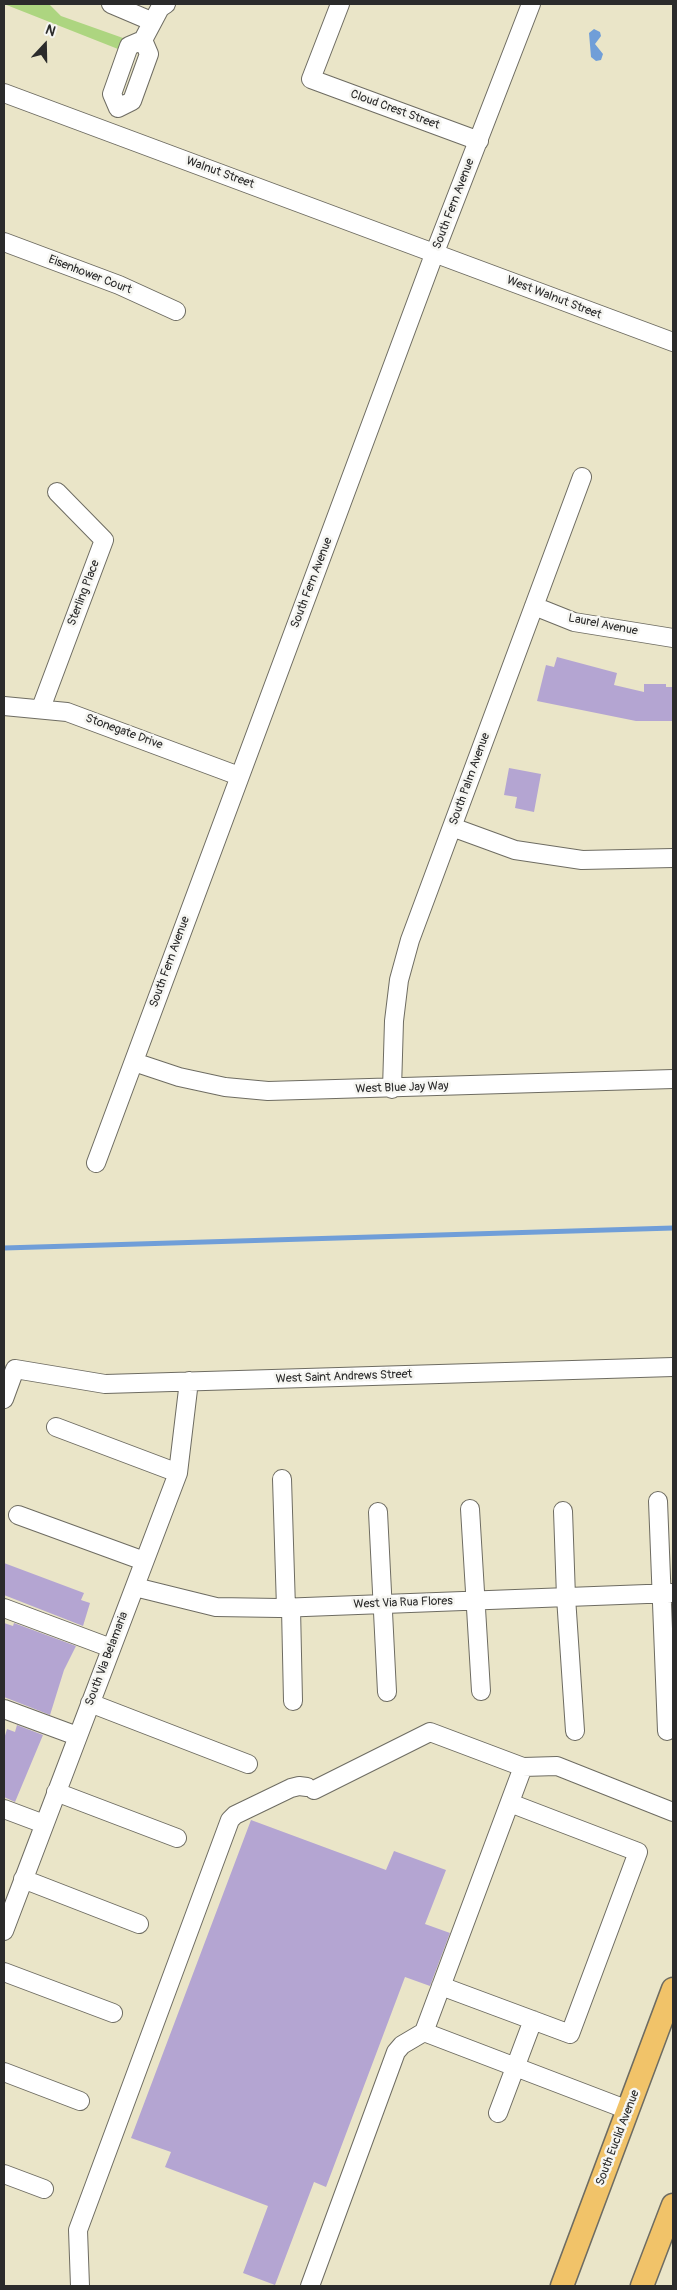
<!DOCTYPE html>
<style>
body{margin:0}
#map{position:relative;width:677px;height:2290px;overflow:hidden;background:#eae5c8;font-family:Pangolin,sans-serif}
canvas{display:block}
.frame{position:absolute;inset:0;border:5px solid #2b2b2b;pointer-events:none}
.north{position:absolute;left:20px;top:20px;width:50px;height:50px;-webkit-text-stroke:4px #f6f6f2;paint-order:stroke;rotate:21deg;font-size:14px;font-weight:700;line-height:20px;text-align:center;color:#2b2b2b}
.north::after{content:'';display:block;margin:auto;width:18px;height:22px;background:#2b2b2b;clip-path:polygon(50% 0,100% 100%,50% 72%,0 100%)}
</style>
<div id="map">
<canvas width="677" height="2290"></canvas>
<div class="frame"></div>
<div class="north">N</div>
</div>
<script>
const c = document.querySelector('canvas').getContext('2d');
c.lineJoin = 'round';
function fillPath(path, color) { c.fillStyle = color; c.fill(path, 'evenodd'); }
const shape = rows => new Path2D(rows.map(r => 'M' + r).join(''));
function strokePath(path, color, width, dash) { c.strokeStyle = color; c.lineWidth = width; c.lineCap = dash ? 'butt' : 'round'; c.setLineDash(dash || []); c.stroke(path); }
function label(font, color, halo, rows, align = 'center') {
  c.font = font + ' Pangolin,sans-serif'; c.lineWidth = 5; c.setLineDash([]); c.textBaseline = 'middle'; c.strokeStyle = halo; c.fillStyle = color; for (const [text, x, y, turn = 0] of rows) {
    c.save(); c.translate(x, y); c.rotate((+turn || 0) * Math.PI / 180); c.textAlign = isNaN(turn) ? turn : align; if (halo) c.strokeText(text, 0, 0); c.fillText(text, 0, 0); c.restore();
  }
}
fillPath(shape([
 [4,4,49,4,61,16,123,38,118,49]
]), '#add580');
fillPath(shape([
 [594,29,600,32,601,36,595,44,603,54,601,60,596,61,591,57,589,33]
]), '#709ed8');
strokePath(shape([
 [4,1248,673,1228]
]), '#709ed8', 5);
fillPath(shape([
 [557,657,617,673,614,685,644,692,644,684,666,684,666,687,673,687,672,721,636,721,537,701,546,665,554,667],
 [509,768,541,774,534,812,515,808,517,797,504,795],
 [4,1563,84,1593,81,1600,90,1603,83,1626,4,1595],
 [4,1623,13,1626,14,1623,76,1646,64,1670,50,1715,4,1697],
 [17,1725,43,1735,15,1802,4,1797,4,1739,7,1729,15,1732],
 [251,1820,386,1870,394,1851,446,1870,425,1924,450,1933,430,1986,405,1977,326,2187,314,2182,275,2285,243,2273,268,2206,165,2167,171,2152,131,2138]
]), '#b4a5d2');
const minor = shape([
 [111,4,151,21],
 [340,4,311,79,479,141],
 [143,40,149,54,132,101,118,108,112,94,129,46,143,40],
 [143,40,160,8,166,4],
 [4,93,673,342],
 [4,242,119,285,176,311],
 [534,606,574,622,673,638],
 [4,706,67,712,239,776],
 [41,708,104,540,57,492],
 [452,827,515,850,582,860,673,858],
 [134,1062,179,1077,225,1087,268,1091,673,1079],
 [392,1089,394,1021,399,980,410,940,582,477],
 [96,1163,435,252,531,4],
 [4,1399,15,1369,105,1384,673,1367],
 [56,1427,178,1473],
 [282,1479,286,1608],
 [658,1501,667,1731],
 [470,1509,481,1691],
 [563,1511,566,1597,575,1731],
 [378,1512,387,1692],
 [18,1515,144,1561],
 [135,1587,216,1607,279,1608,673,1593],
 [4,1608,111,1648],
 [291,1608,293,1701],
 [90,1703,248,1764],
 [4,1709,77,1736],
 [314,1790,430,1732,523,1767,557,1766,673,1812],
 [56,1792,177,1838],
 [4,1809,44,1824],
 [23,1879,139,1924],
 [4,1931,178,1473,189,1381],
 [4,1972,113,2013],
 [441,1986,570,2034,638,1852,510,1803],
 [424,2032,628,2110],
 [4,2072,80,2101],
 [498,2113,533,2020],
 [4,2174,44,2189],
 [80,2286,78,2230,230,1820,235,1815,291,1788,299,1786,307,1787],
 [310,2286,396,2052,402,2045,424,2032,523,1767]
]);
const major = shape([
 [562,2286,673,1989],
 [642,2286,673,2205]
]);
strokePath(minor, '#6e6c62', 20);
strokePath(major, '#6e6c62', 25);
strokePath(minor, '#fff', 18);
strokePath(major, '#f1c369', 22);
label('12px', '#2b2b2b', '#f6f6f2', [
 ["Cloud Crest Street",395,110,20],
 ["Walnut Street",220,173,20],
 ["South Fern Avenue",454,204,-69],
 ["Eisenhower Court",90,275,21],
 ["West Walnut Street",554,298,21],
 ["South Fern Avenue",312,583,-69],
 ["Sterling Place",84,593,-69],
 ["Laurel Avenue",603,625,11],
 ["Stonegate Drive",124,732,20],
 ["South Palm Avenue",470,779,-70],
 ["South Fern Avenue",170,962,-70],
 ["West Blue Jay Way",402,1088,-2],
 ["West Saint Andrews Street",344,1377,-2],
 ["West Via Rua Flores",403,1603,-2],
 ["South Via Belamaria",107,1659,-69],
 ["South Euclid Avenue",618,2138,-69]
]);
</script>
